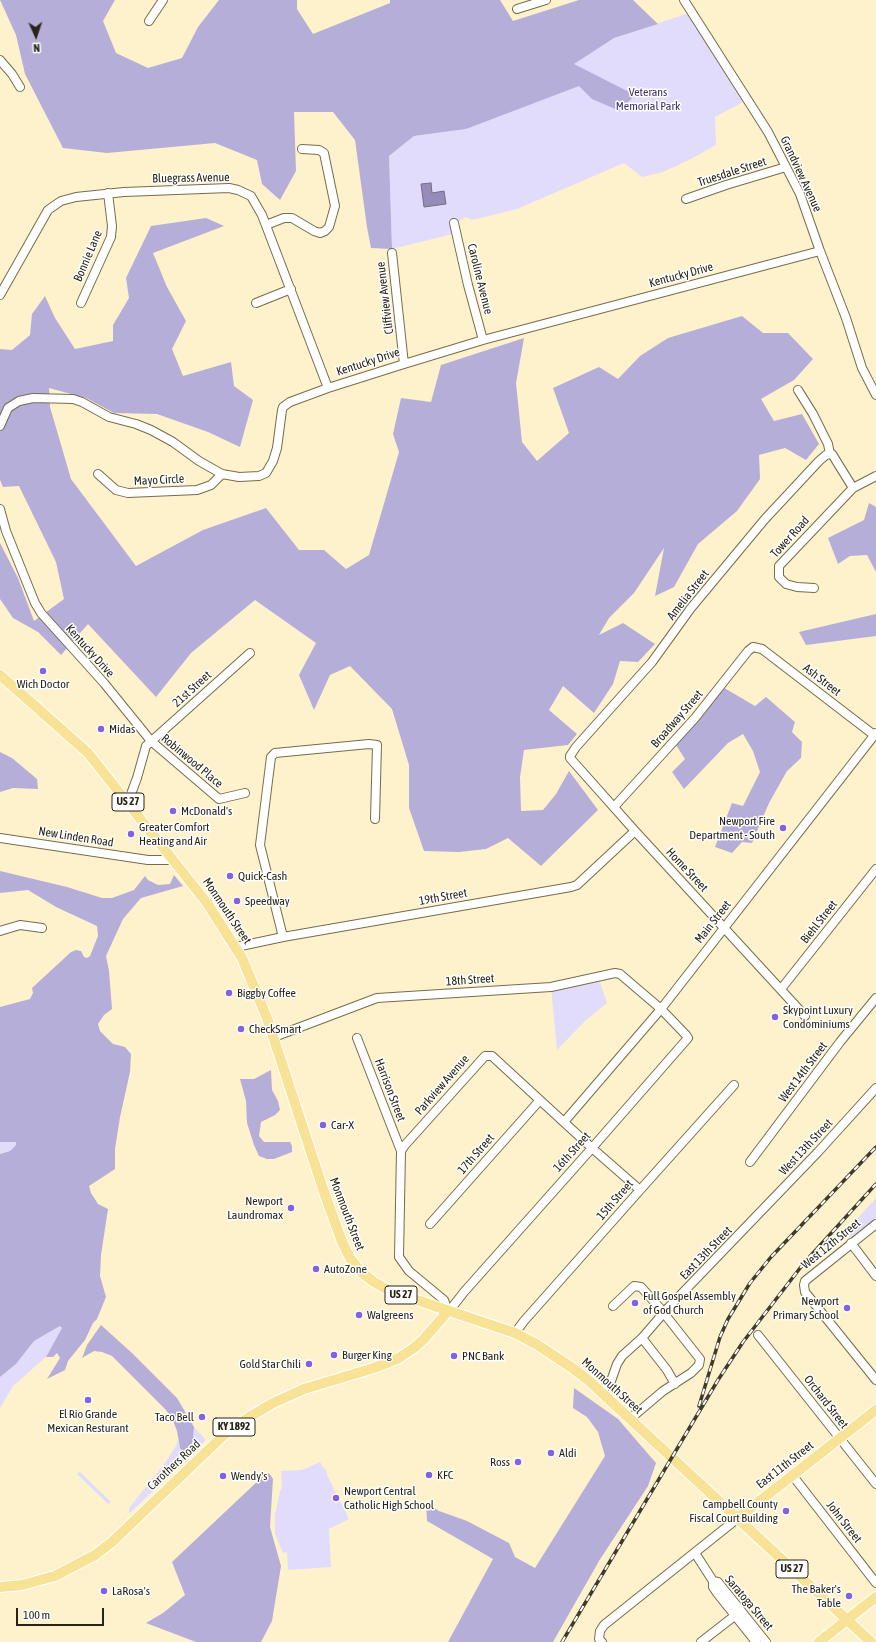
<!DOCTYPE html>
<style>
body{margin:0}
#map{position:relative;width:876px;height:1642px;overflow:hidden;background:#fef2cd;font-family:"Asap Condensed",sans-serif}
canvas{display:block}
.north{position:absolute;left:16px;top:16px;width:40px;height:40px;-webkit-text-stroke:3px #fff;paint-order:stroke;rotate:177deg;font-size:11px;font-weight:700;line-height:16px;text-align:center;color:#282416}
.north::after{content:'';display:block;margin:auto;width:14px;height:18px;background:#282416;clip-path:polygon(50% 0,100% 100%,50% 72%,0 100%)}
.scale{position:absolute;left:16px;top:1608px;width:88px;height:18px;box-sizing:border-box;border:2px solid #282416;border-top:0;padding-left:5px;font-size:12px;line-height:14px;white-space:nowrap;color:#282416;-webkit-text-stroke:3px #fff;paint-order:stroke}
</style>
<div id="map">
<canvas width="876" height="1642"></canvas>
<div class="north">N</div>
<div class="scale">100 m</div>
</div>
<script>
const c = document.querySelector('canvas').getContext('2d');
c.lineJoin = 'round';
function fillPath(path, color) { c.fillStyle = color; c.fill(path, 'evenodd'); }
const shape = rows => new Path2D(rows.map(r => 'M' + r).join(''));
function strokePath(path, color, width, dash) { c.strokeStyle = color; c.lineWidth = width; c.lineCap = dash ? 'butt' : 'round'; c.setLineDash(dash || []); c.stroke(path); }
function label(font, color, halo, rows, align = 'center') {
  c.font = font + ' "Asap Condensed",sans-serif'; c.lineWidth = 3; c.setLineDash([]); c.textBaseline = 'middle'; c.strokeStyle = halo; c.fillStyle = color; for (const [text, x, y, turn = 0] of rows) {
    c.save(); c.translate(x, y); c.rotate((+turn || 0) * Math.PI / 180); c.textAlign = isNaN(turn) ? turn : align; if (halo) c.strokeText(text, 0, 0); c.fillText(text, 0, 0); c.restore();
  }
}
fillPath(shape([
 [692,12,747,100,715,117,716,145,693,158,663,172,642,177,624,163,517,209,472,220,466,217,455,223,457,233,392,249,389,156,414,136,466,129,614,38],
 [598,977,607,1003,585,1021,557,1050,551,987],
 [4,1141,16,1141,16,1145,10,1151,0,1154,0,1142],
 [876,1198,876,1218,850,1238,845,1232],
 [60,1326,62,1328,46,1357,13,1386,0,1408,0,1377,16,1364,34,1341],
 [194,1427,206,1440,131,1512,129,1513,129,1508,165,1463,176,1446,178,1439,180,1448,193,1440],
 [320,1462,324,1469,326,1469,327,1475,349,1519,329,1529,331,1567,288,1570,287,1552,283,1553,275,1534,275,1515,280,1491,282,1488,281,1471,302,1470],
 [80,1472,110,1501,110,1503,108,1504,78,1475,77,1473]
]), '#e1dcfc');
fillPath(shape([
 [0,0,115,0,103,21,116,53,148,68,182,58,198,27,219,0,297,0,297,9,313,34,390,3,390,0,500,0,513,21,579,0,633,0,658,24,614,38,574,64,635,95,620,111,592,99,579,86,466,129,414,136,389,156,392,249,371,248,367,227,355,140,333,112,294,112,296,171,280,200,262,184,257,160,215,143,107,153,63,148,25,74,16,35],
 [206,218,224,226,153,253,167,287,186,321,172,349,183,376,231,362,234,386,253,400,240,447,208,432,157,414,114,413,86,398,49,388,50,407,71,479,136,566,203,530,266,508,299,550,324,550,346,569,369,555,399,452,393,434,401,398,431,402,441,365,524,338,516,383,522,442,537,461,569,433,553,388,599,367,618,379,640,356,668,338,742,316,763,333,788,333,813,359,794,380,761,399,774,421,802,414,819,444,806,460,785,448,759,455,760,479,737,511,698,544,674,587,655,596,664,548,634,593,609,618,599,635,623,623,655,644,638,662,620,661,613,684,594,713,563,686,549,710,577,734,568,745,524,750,520,777,521,811,543,810,556,794,569,771,598,810,541,866,508,838,486,849,459,852,424,851,409,808,409,765,392,709,350,666,330,675,314,710,299,675,316,643,255,600,191,653,156,697,88,624,61,655,38,632,13,618,0,599,0,543,18,578,34,621,64,599,56,562,19,486,3,487,0,480,0,349,12,350,30,335,32,314,45,296,55,318,75,349,113,341,113,325,129,298,126,278,151,226],
 [869,503,876,507,876,572,867,555,850,556,838,564,828,538,864,520],
 [876,614,876,636,806,645,799,632],
 [721,686,755,706,766,697,795,722,792,732,802,742,801,758,787,771,769,803,752,843,742,842,732,853,715,847,732,803,743,806,760,772,753,751,743,734,728,743,684,789,672,772,685,759,674,742],
 [0,752,12,758,37,779,38,789,13,788,0,792],
 [0,871,67,887,102,898,112,898,134,890,145,876,148,880,158,885,170,884,174,875,183,886,141,898,123,919,106,956,109,971,112,1009,104,1015,98,1024,100,1031,113,1044,125,1047,131,1054,130,1072,120,1117,115,1149,115,1169,89,1186,91,1193,98,1204,108,1209,101,1255,100,1276,106,1297,97,1319,93,1323,85,1340,68,1361,65,1370,47,1379,60,1358,57,1353,53,1357,46,1357,62,1328,60,1326,34,1341,16,1364,0,1377,0,1154,10,1151,16,1145,16,1142,0,1142,0,1007,30,999,33,993,32,988,71,952,76,950,81,951,84,957,87,958,90,956,98,936,97,926,56,907,28,890,0,893],
 [271,1070,272,1090,278,1101,280,1110,275,1115,261,1122,259,1136,264,1142,290,1142,292,1146,292,1152,274,1159,267,1159,259,1156,254,1145,247,1123,246,1101,240,1079,254,1079],
 [101,1325,132,1353,177,1398,194,1427,193,1440,189,1450,185,1454,180,1448,177,1431,172,1418,165,1409,112,1356,102,1352,94,1351,82,1358,87,1345],
 [574,1388,618,1419,656,1463,648,1486,599,1561,553,1642,448,1642,493,1559,427,1521,426,1502,439,1511,467,1521,509,1543,515,1557,535,1568,605,1456,598,1432,587,1417,573,1408],
 [269,1473,273,1479,270,1527,281,1566,272,1621,261,1642,196,1642,146,1623,163,1613,185,1595,172,1562,261,1478]
]), '#b5aed9');
const water = shape([
 [431,183,432,193,444,191,446,204,424,207,421,184,431,183]
]);
fillPath(water, '#958db7');
strokePath(water, '#746e87', 1);
const minor = shape([
 [684,0,768,132,800,194,820,251,846,318,862,368,876,395],
 [517,9,546,0],
 [149,21,163,0],
 [0,60,12,74,20,87],
 [686,199,726,185,786,167],
 [454,223,468,285,483,340],
 [266,225,284,218,292,218,314,231,320,233,325,231,329,227,335,206,324,153,319,150,302,149],
 [392,253,404,364],
 [0,295,48,210,61,201,76,197,124,192,229,188,238,190,251,196,262,215,328,388],
 [81,303,111,237,112,226,108,193],
 [256,303,291,289],
 [798,390,813,414,828,444,830,454,832,454,853,488],
 [0,426,8,408,19,401,33,398,73,399,82,402,109,417,136,424,151,430,173,442,199,461,222,474,239,477,259,476,266,473,273,461,277,448,282,410,283,407,290,402,328,388,404,364,483,340,820,251],
 [98,474,116,490,128,493,197,490,211,485,222,474],
 [0,509,6,531,35,603,41,613,104,683,151,741,219,799,245,793],
 [814,588,797,587,786,584,779,577,779,566,853,488,876,476],
 [128,802,137,778,146,746,250,653],
 [614,807,695,718,748,651,753,647,762,649,874,735],
 [0,838,148,860,167,860,172,858],
 [0,931,20,925,42,928],
 [283,937,260,845,271,757,275,753,369,744,377,745,375,819],
 [236,947,283,937,571,887,577,885,635,831],
 [781,989,876,869],
 [805,1016,635,831,570,758,570,756,576,747,652,662,691,608,765,519,819,461,826,455,830,454],
 [274,1037,377,998,551,987,615,973,620,974,661,1009,686,1035,688,1038,592,1148,464,1292,450,1310,448,1311,444,1300,409,1271,399,1257,401,1151,405,1145,485,1056,492,1056,592,1148,640,1190],
 [357,1038,401,1151],
 [564,1122,661,1009,876,733],
 [750,1162,840,1042,876,998],
 [430,1224,540,1100],
 [876,1224,805,1281,804,1285,805,1292,876,1380],
 [851,1243,876,1276],
 [613,1306,634,1286,641,1287,659,1307,700,1359,699,1365,691,1373,663,1391,630,1419],
 [515,1333,524,1321,640,1190,734,1085],
 [758,1335,876,1484],
 [642,1338,667,1370,675,1384],
 [601,1392,611,1381,617,1364,622,1356,642,1338,667,1309,818,1152,876,1088],
 [793,1476,876,1583],
 [695,1553,713,1581,713,1587,717,1593,756,1642],
 [713,1581,718,1582,766,1642],
 [602,1642,599,1639,600,1631,604,1625,738,1518],
 [701,1642,737,1614]
]);
const major = shape([
 [0,675,88,753,207,903,242,958,267,1018,324,1192,342,1242,350,1258,361,1272,374,1282,390,1291,515,1333,536,1344,571,1367,588,1380,871,1642],
 [738,1518,876,1410],
 [0,1587,22,1585,55,1576,95,1555,112,1542,226,1433,251,1416,273,1403,304,1389,374,1368,399,1358,415,1347,424,1339,448,1311],
 [819,1642,876,1597]
]);
strokePath(minor, '#766c4b', 10);
strokePath(major, '#fff', 12);
strokePath(minor, '#fff', 8);
strokePath(major, '#f8e295', 10);
const rail = shape([
 [699,1406,720,1337,728,1319,750,1283,771,1257,876,1147],
 [562,1642,718,1380,743,1342,804,1263,876,1184]
]);
strokePath(rail, '#3f3a2a', 3.5);
strokePath(rail, '#fff', 2, [6]);
for (const [x, y, r, color] of [
 [43,671,4,"#8562dd"],
 [101,729,4,"#8562dd"],
 [173,811,4,"#8562dd"],
 [783,828,4,"#8562dd"],
 [131,834,4,"#8562dd"],
 [230,876,4,"#8562dd"],
 [237,901,4,"#8562dd"],
 [229,993,4,"#8562dd"],
 [775,1017,4,"#8562dd"],
 [241,1029,4,"#8562dd"],
 [323,1125,4,"#8562dd"],
 [291,1208,4,"#8562dd"],
 [316,1269,4,"#8562dd"],
 [635,1303,4,"#8562dd"],
 [847,1308,4,"#8562dd"],
 [359,1315,4,"#8562dd"],
 [334,1355,4,"#8562dd"],
 [454,1356,4,"#8562dd"],
 [309,1364,4,"#8562dd"],
 [88,1400,4,"#8562dd"],
 [202,1417,4,"#8562dd"],
 [551,1453,4,"#8562dd"],
 [518,1462,4,"#8562dd"],
 [429,1475,4,"#8562dd"],
 [223,1476,4,"#8562dd"],
 [336,1498,4,"#8562dd"],
 [786,1511,4,"#8562dd"],
 [104,1591,4,"#8562dd"],
 [849,1596,4,"#8562dd"]
]) { const dot = new Path2D(); dot.arc(x, y, r, 0, 2 * Math.PI); c.fillStyle = color; c.fill(dot); strokePath(dot, '#fff', 1.5); }
for (const [x, y, w] of [
 [128,802,32],
 [401,1295,32],
 [234,1427,42],
 [792,1569,32]
]) { const box = new Path2D(); box.roundRect(x - w / 2, y - 9, w, 18, 3); c.fillStyle = '#fff'; c.fill(box); strokePath(box, '#282416', 1); }
label('bold 11px', '#282416', null, [
 ["US 27",128,802],
 ["US 27",401,1295],
 ["KY 1892",234,1427],
 ["US 27",792,1569]
]);
label('12px', '#3f3167', '#fff', [
 ["Veterans",648,92],
 ["Memorial Park",648,106]
]);
label('12px', '#282416', '#fff', [
 ["Truesdale Street",732,172,-18],
 ["Grandview Avenue",801,174,65],
 ["Bluegrass Avenue",191,178,-1],
 ["Bonnie Lane",88,256,-67],
 ["Kentucky Drive",681,275,-15],
 ["Caroline Avenue",480,279,76],
 ["Cliffview Avenue",385,298,-97],
 ["Kentucky Drive",368,362,-18],
 ["Mayo Circle",159,480,-3],
 ["Tower Road",790,537,-48],
 ["Amelia Street",688,595,-52],
 ["Kentucky Drive",90,651,48],
 ["Ash Street",822,680,38],
 ["21st Street",192,689,-42],
 ["Broadway Street",677,719,-49],
 ["Robinwood Place",192,761,40],
 ["New Linden Road",76,837,9],
 ["Home Street",687,870,47],
 ["19th Street",443,897,-10],
 ["Monmouth Street",227,911,56],
 ["Main Street",713,922,-52],
 ["Biehl Street",819,922,-52],
 ["18th Street",470,980,-4],
 ["West 14th Street",803,1072,-53],
 ["Parkview Avenue",442,1085,-49],
 ["Harrison Street",390,1090,69],
 ["West 13th Street",806,1147,-47],
 ["16th Street",572,1152,-48],
 ["17th Street",476,1154,-49],
 ["15th Street",615,1200,-49],
 ["Monmouth Street",347,1214,69],
 ["West 12th Street",831,1244,-39],
 ["East 13th Street",706,1253,-46],
 ["Monmouth Street",612,1386,42],
 ["Orchard Street",826,1402,52],
 ["Carothers Road",174,1465,-43],
 ["East 11th Street",785,1465,-38],
 ["John Street",844,1522,52],
 ["Saratoga Street",749,1603,50]
]);
label('12px', '#282416', '#fff', [
 ["Wich Doctor",43,684,"center"],
 ["Midas",109,729],
 ["McDonald's",181,811],
 ["Newport Fire",775,821,"right"],
 ["Department - South",775,835,"right"],
 ["Greater Comfort",139,827],
 ["Heating and Air",139,841],
 ["Quick-Cash",238,876],
 ["Speedway",245,901],
 ["Biggby Coffee",237,993],
 ["Skypoint Luxury",783,1010],
 ["Condominiums",783,1024],
 ["CheckSmart",249,1029],
 ["Car-X",331,1125],
 ["Newport",283,1201,"right"],
 ["Laundromax",283,1215,"right"],
 ["AutoZone",324,1269],
 ["Full Gospel Assembly",643,1296],
 ["of God Church",643,1310],
 ["Newport",839,1301,"right"],
 ["Primary School",839,1315,"right"],
 ["Walgreens",367,1315],
 ["Burger King",342,1355],
 ["PNC Bank",462,1356],
 ["Gold Star Chili",301,1364,"right"],
 ["El Rio Grande",88,1414,"center"],
 ["Mexican Resturant",88,1428,"center"],
 ["Taco Bell",194,1417,"right"],
 ["Aldi",559,1453],
 ["Ross",510,1462,"right"],
 ["KFC",437,1475],
 ["Wendy's",231,1476],
 ["Newport Central",344,1491],
 ["Catholic High School",344,1505],
 ["Campbell County",778,1504,"right"],
 ["Fiscal Court Building",778,1518,"right"],
 ["The Baker's",841,1589,"right"],
 ["Table",841,1603,"right"],
 ["LaRosa's",112,1591]
], 'left');
</script>
